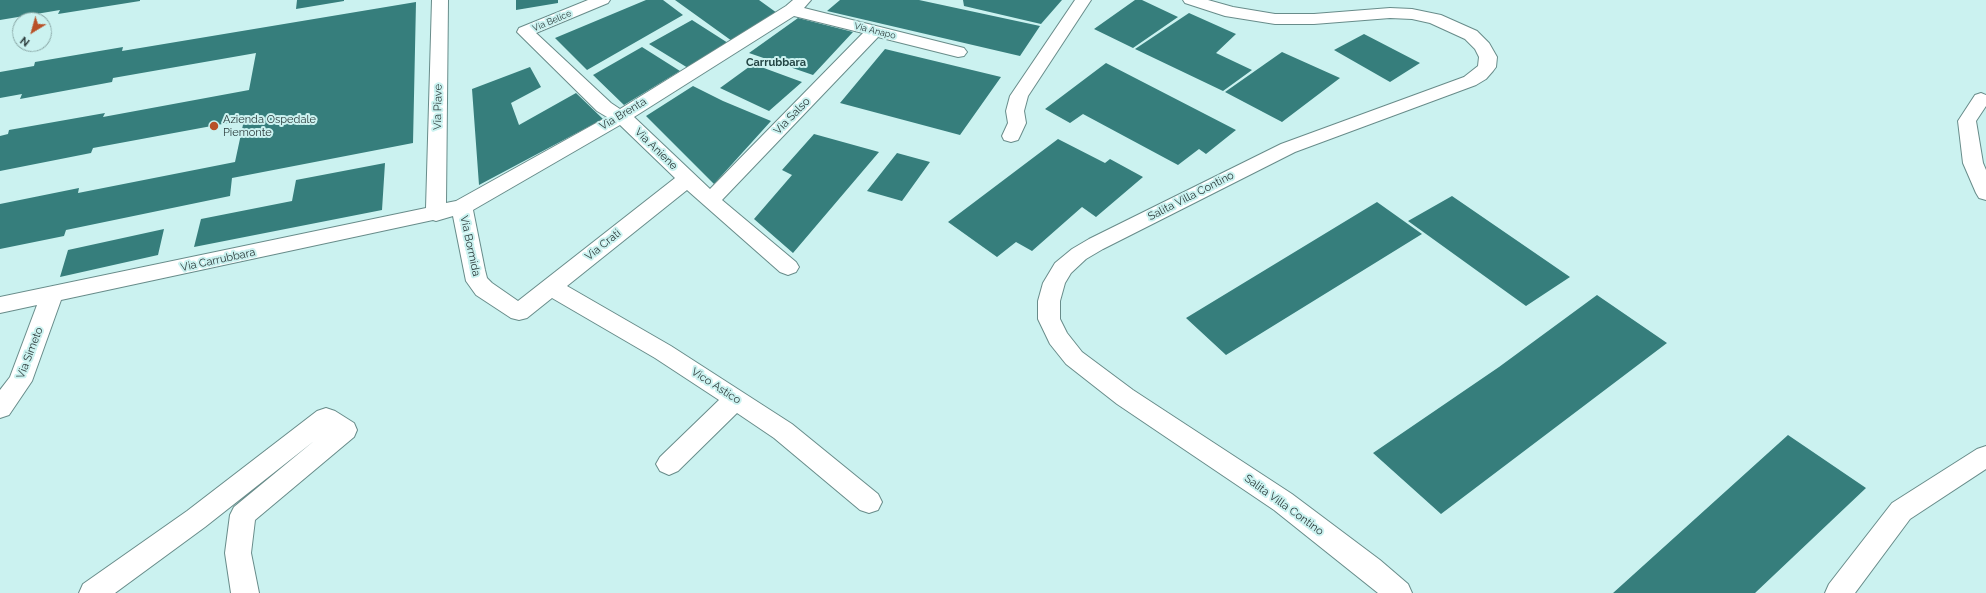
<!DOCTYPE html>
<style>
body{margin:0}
#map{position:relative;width:1986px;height:593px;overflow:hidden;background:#cbf2f0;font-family:Raleway,sans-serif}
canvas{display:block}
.north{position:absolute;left:12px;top:12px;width:40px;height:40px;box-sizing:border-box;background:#cbf2f0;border:1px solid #8ba9a8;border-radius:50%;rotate:217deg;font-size:11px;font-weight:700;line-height:16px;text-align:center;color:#2c3b3b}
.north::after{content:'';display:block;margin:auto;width:14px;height:18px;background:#b85128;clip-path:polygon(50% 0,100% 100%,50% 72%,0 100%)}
</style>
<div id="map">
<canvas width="1986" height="593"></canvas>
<div class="north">N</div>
</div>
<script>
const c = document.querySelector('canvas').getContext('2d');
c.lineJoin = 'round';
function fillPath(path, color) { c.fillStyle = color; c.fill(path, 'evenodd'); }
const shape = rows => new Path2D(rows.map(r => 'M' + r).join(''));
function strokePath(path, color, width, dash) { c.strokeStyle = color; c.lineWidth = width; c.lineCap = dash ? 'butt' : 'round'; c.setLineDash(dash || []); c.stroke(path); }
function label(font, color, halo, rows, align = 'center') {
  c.font = font + ' Raleway,sans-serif'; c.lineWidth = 4; c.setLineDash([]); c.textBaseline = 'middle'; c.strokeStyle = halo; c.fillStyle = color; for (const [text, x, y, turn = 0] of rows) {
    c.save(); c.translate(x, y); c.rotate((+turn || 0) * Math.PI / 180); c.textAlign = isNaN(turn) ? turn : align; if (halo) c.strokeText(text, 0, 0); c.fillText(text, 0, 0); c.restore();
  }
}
fillPath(shape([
 [0,0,140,0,140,1,58,14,60,10,0,20],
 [297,0,344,0,344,1,296,9],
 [516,0,558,0,558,3,516,10],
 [646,0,663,0,683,15,587,70,555,38],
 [675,0,759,0,777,13,732,41],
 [840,0,919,0,1040,26,1020,56,827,11],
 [963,0,1062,0,1041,24,964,6],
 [1135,0,1142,0,1178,17,1133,48,1094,29],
 [416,2,413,143,232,178,230,196,66,230,64,236,0,249,0,204,79,188,78,193,235,162,244,120,93,148,91,153,0,171,0,136,8,134,9,130,105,113,103,117,249,90,256,53,113,78,112,82,20,99,22,94,0,98,0,72,34,66,35,62,123,47,122,51],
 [1189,13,1236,34,1216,53,1252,70,1223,91,1135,49],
 [798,18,853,32,813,75,749,53],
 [692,20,728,43,688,68,649,44],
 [1364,34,1420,63,1390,82,1334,50],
 [642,47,680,71,624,105,593,75],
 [885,49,1001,77,960,135,840,103],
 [1282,52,1340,78,1282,122,1225,92],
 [1106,63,1236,130,1206,154,1199,149,1178,165,1083,114,1070,123,1045,109],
 [753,64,802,82,769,111,720,88],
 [530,67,541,87,511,103,519,125,576,93,603,119,479,185,472,89],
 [693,86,723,101,771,121,714,184,646,116],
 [814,134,879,152,793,253,754,219,792,175,782,170],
 [1058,139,1105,163,1110,159,1143,177,1096,217,1082,207,1032,251,1016,242,997,257,948,222],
 [897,153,930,162,902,201,867,191],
 [385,163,382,210,194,247,201,219,292,201,296,180],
 [1452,196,1570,277,1526,306,1408,221],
 [1377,202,1422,234,1226,355,1186,318],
 [164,229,158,255,60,277,68,250],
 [1597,295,1667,343,1441,514,1373,453,1499,367],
 [1788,435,1866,488,1755,593,1613,593]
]), '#367e7c');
const minor = shape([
 [432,0,448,0,446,203,456,201,607,117,597,111,517,32,519,28,588,0,610,0,608,3,536,33,611,103,620,109,786,6,793,0,811,0,804,8,964,48,967,52,964,56,958,57,878,37,722,200,796,262,799,267,796,272,788,275,780,272,687,190,567,286,671,346,792,424,878,494,882,502,878,510,869,513,860,510,774,438,737,413,678,471,669,475,660,471,656,464,660,457,719,400,655,358,552,298,527,318,519,320,511,318,476,295,466,281,453,216,436,221,433,220,61,300,32,381,9,415,0,418,0,390,10,377,37,305,0,313,0,297,426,208,432,0],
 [794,16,863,33,710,189,634,117,794,16],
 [620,125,675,178,518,301,492,283,487,278,485,270,473,210,620,125],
 [1075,0,1091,0,1028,96,1024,111,1026,123,1020,136,1018,140,1011,142,1004,140,1002,136,1008,123,1006,111,1010,96,1075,0],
 [1183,0,1208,0,1233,7,1275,14,1314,14,1390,8,1412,9,1441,15,1477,31,1489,43,1497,57,1496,67,1493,71,1486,79,1476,85,1295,152,1103,249,1086,259,1071,273,1065,283,1060,301,1060,319,1067,333,1082,352,1133,390,1292,494,1380,560,1408,584,1412,593,1378,593,1274,510,1117,404,1066,364,1050,344,1038,319,1038,301,1043,283,1055,263,1072,249,1089,239,1281,144,1464,77,1478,66,1479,57,1475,49,1465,39,1430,23,1412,19,1390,18,1314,24,1275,24,1225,16,1185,3,1183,0],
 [1981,93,1986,95,1986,106,1976,121,1983,163,1986,170,1986,200,1979,198,1976,193,1963,163,1958,121,1975,95,1981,93],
 [326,408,335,411,354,423,357,430,354,437,255,520,251,553,259,593,231,593,225,553,230,515,234,507,314,441,205,527,115,593,79,593,83,584,187,511,317,411,326,408],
 [1986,446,1986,469,1910,519,1855,593,1825,593,1829,584,1892,503,1977,449,1986,446]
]);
strokePath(minor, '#688c8a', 2);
fillPath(minor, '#fff');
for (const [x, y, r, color] of [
 [214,126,5,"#b85128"]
]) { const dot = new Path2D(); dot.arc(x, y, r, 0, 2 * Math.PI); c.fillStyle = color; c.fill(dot); strokePath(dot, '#cbf2f0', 1.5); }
label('9px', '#2c3b3b', '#cbf2f0', [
 ["Via Belice",552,21,-23],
 ["Via Anapo",875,31,14]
]);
label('bold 11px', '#224443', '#cbf2f0', [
 ["Carrubbara",776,63]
]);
label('11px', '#2c3b3b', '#cbf2f0', [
 ["Via Piave",438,107,-89],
 ["Via Brenta",623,114,-31],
 ["Via Salso",792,116,-46],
 ["Via Aniene",656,149,44],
 ["Salita Villa Contino",1191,196,-27],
 ["Via Crati",603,245,-39],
 ["Via Bormida",470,246,78],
 ["Via Carrubbara",218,260,-12],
 ["Via Simeto",30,353,-69],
 ["Vico Astico",716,386,33],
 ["Salita Villa Contino",1284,505,36]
]);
label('11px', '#2c3b3b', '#cbf2f0', [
 ["Azienda Ospedale",223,120],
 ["Piemonte",223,133]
], 'left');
</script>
